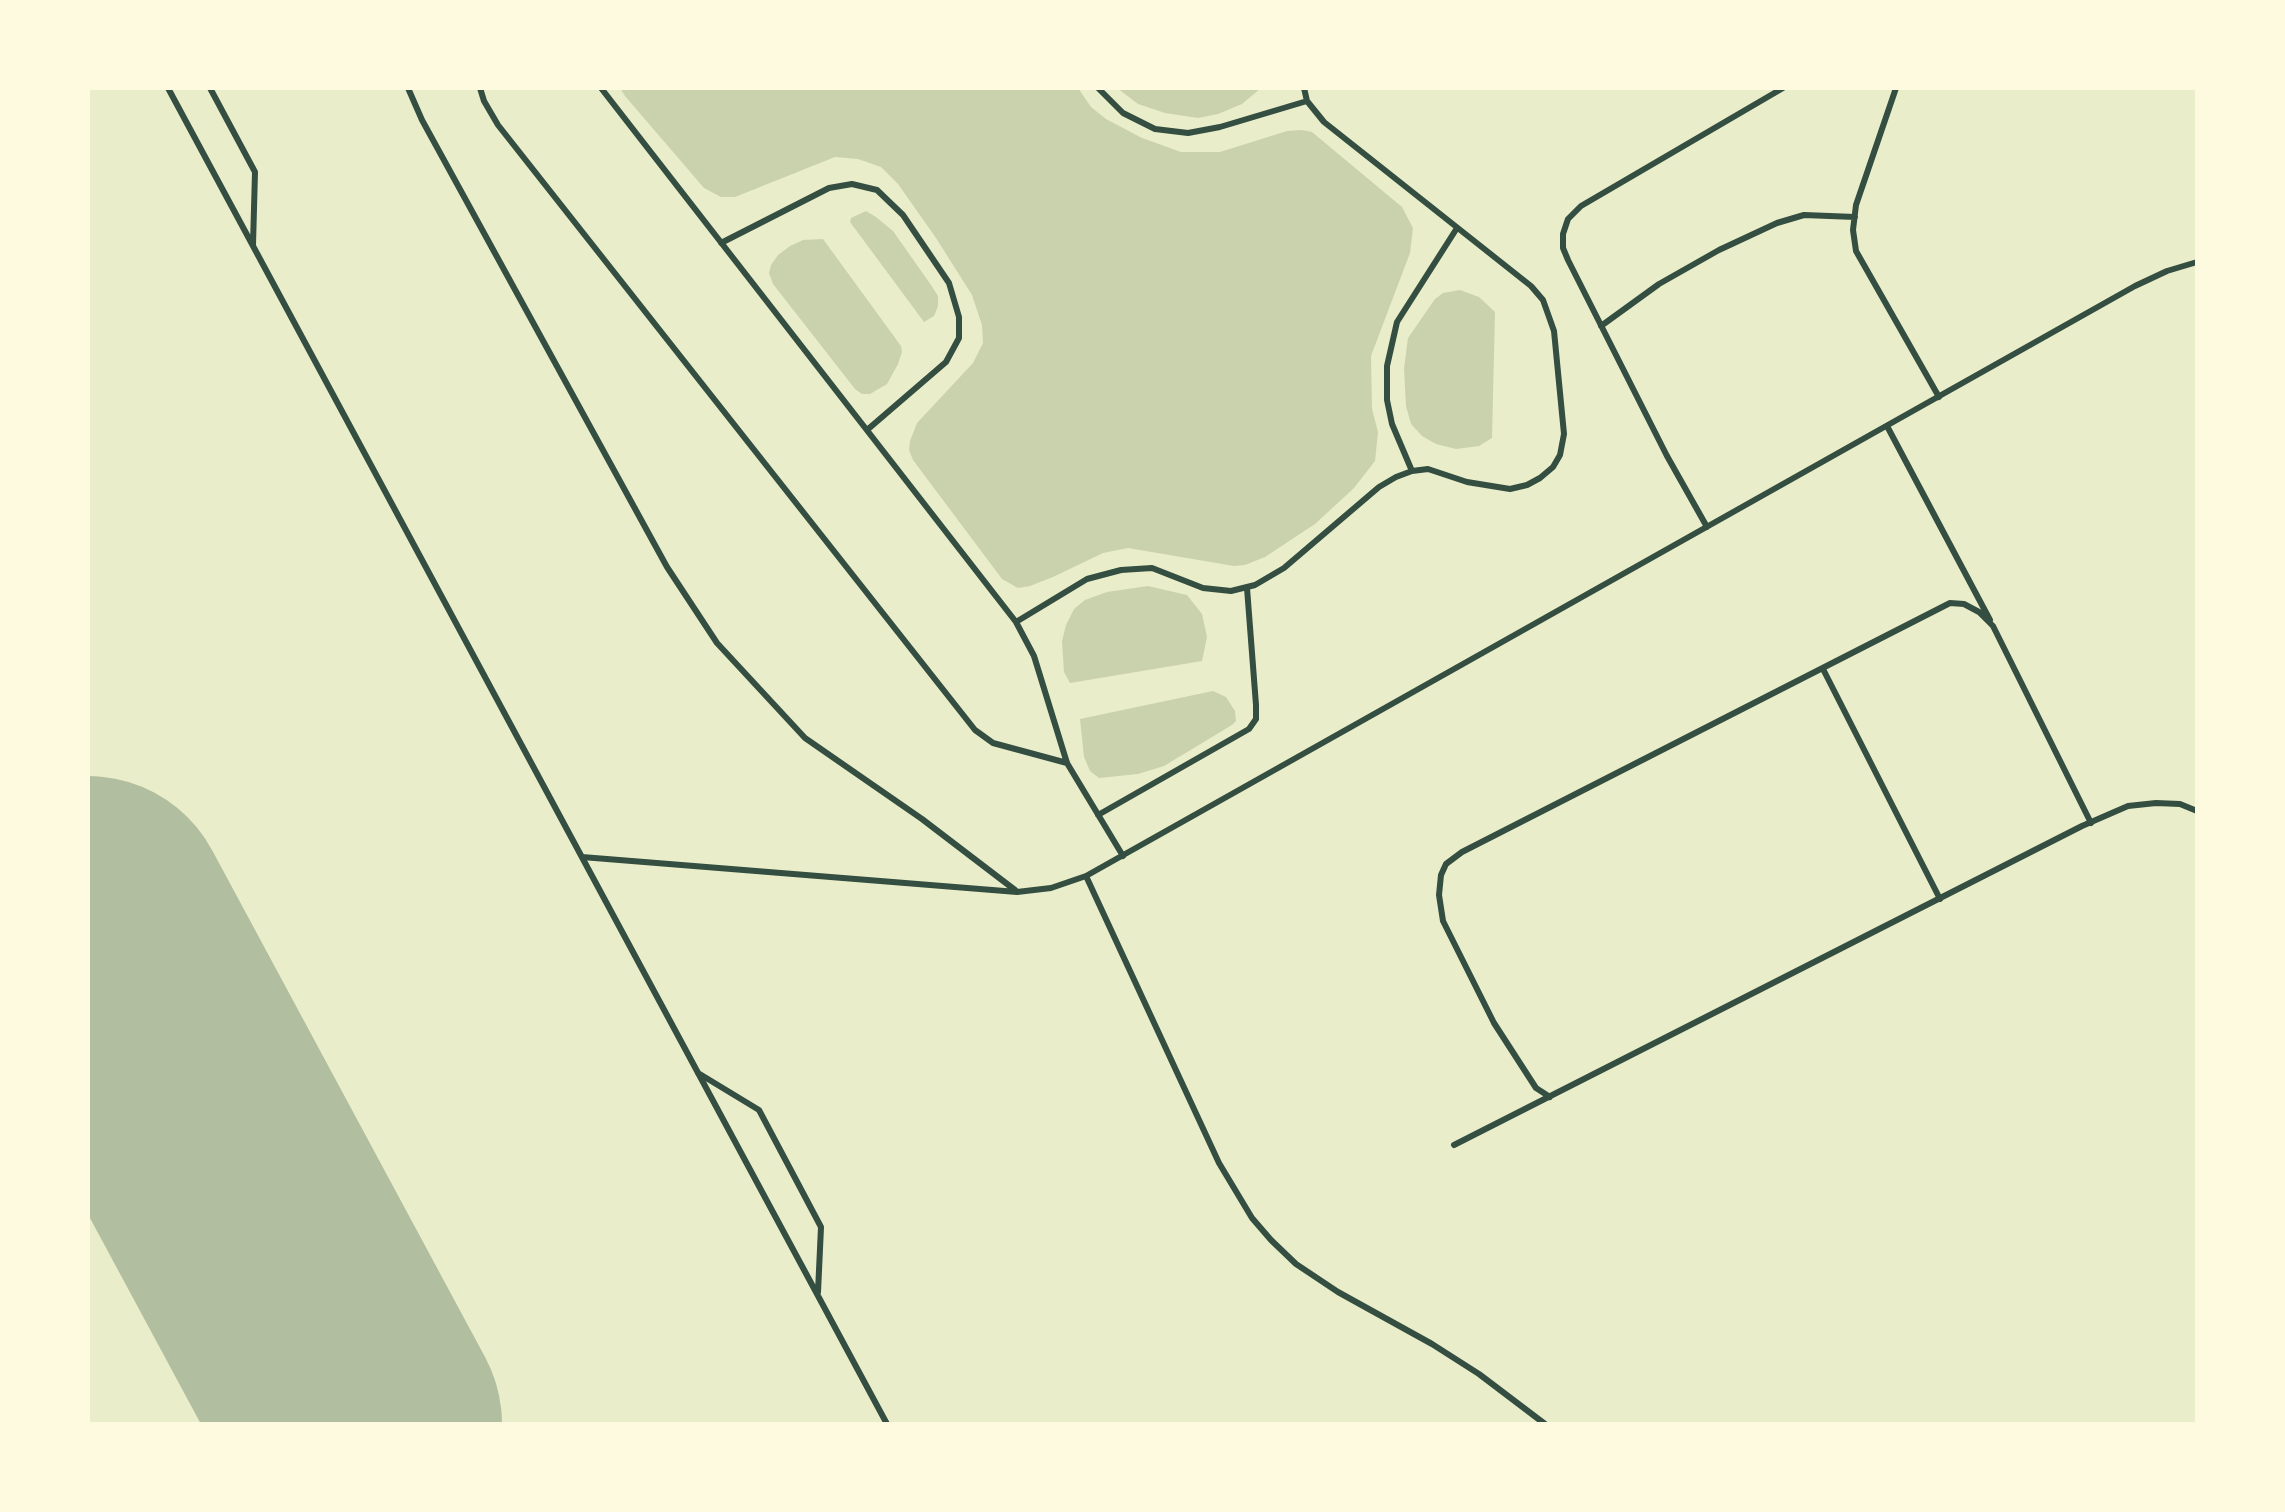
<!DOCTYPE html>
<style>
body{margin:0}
#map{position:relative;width:2285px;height:1512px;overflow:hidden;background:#e9edc9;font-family:"IBM Plex Sans",sans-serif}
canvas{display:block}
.frame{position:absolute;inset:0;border:90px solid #fefae0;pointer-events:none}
</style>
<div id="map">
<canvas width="2285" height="1512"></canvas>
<div class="frame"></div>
</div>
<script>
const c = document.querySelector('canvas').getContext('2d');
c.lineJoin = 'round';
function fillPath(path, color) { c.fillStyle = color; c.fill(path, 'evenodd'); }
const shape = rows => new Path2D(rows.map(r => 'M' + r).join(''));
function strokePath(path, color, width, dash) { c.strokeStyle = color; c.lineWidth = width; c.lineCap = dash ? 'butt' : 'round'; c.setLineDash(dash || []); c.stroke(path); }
fillPath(shape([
 [620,88,1078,88,1091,107,1106,119,1142,138,1181,152,1220,152,1287,131,1302,130,1312,132,1402,207,1413,228,1410,253,1371,356,1372,409,1378,432,1375,461,1354,488,1315,524,1265,557,1245,565,1234,566,1128,548,1103,553,1053,577,1030,586,1018,588,1002,579,913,460,909,450,910,441,917,423,973,363,983,343,982,325,972,295,936,238,898,184,881,167,858,159,835,157,735,197,721,197,704,188,625,96],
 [1117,88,1261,88,1242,104,1218,114,1198,118,1165,113,1138,104],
 [866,211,876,217,893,231,931,285,938,296,938,306,934,316,924,322,850,222,851,218],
 [823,239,901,346,902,352,898,364,887,384,870,394,862,394,855,389,773,284,769,273,771,265,778,255,790,246,803,240],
 [1460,290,1479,297,1495,312,1492,438,1479,446,1456,449,1436,444,1422,436,1411,424,1406,406,1404,369,1408,338,1435,299,1443,293],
 [1148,586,1187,595,1202,614,1207,637,1202,661,1070,683,1064,672,1062,641,1066,625,1074,609,1085,600,1107,592],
 [1213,691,1226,697,1235,711,1236,721,1232,725,1164,766,1138,774,1099,778,1090,771,1084,757,1080,719]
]), '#cad2ad');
strokePath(shape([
 [88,917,361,1424]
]), '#b2bea0', 282);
strokePath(shape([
 [168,88,887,1424],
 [210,88,255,172,253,245],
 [408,88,422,120,667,567,717,643,805,738,922,819,1015,890],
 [480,88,484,101,498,125,975,730,993,743,1067,763],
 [601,88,1016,622,1034,656,1067,763,1123,856],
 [1098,88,1123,113,1155,129,1188,133,1220,127,1307,101],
 [1896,88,1856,205,1853,230,1856,251,1939,397],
 [721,243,829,188,852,184,877,190,903,215,949,283,959,317,959,338,946,362,867,430],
 [1601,326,1659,284,1719,250,1777,223,1804,215,1855,217],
 [1887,426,1990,620],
 [1412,471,1392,424,1387,400,1387,366,1397,322,1457,228],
 [1707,527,1667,456,1568,260,1563,248,1563,234,1568,219,1581,206,1783,88],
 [1016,622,1087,579,1121,570,1152,568,1203,588,1231,591,1255,585,1284,568,1379,487,1396,477,1412,471,1428,469,1467,482,1510,489,1527,485,1540,478,1553,467,1560,455,1564,434,1554,331,1543,300,1531,286,1324,122,1307,101,1304,88],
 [1823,669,1940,899],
 [1098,815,1249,729,1256,719,1256,705,1247,588],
 [582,857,1017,892,1051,888,1086,876,2135,286,2167,271,2197,262],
 [1086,876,1219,1163,1252,1218,1271,1240,1296,1264,1338,1292,1432,1344,1479,1374,1545,1424],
 [698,1073,759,1110,821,1227,818,1292],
 [1550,1097,1536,1088,1494,1023,1443,921,1439,895,1441,875,1446,864,1462,852,1950,603,1964,604,1979,612,1993,626,2091,823],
 [1454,1145,2082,826,2128,806,2156,803,2180,804,2197,811]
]), '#344e41', 6);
</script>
